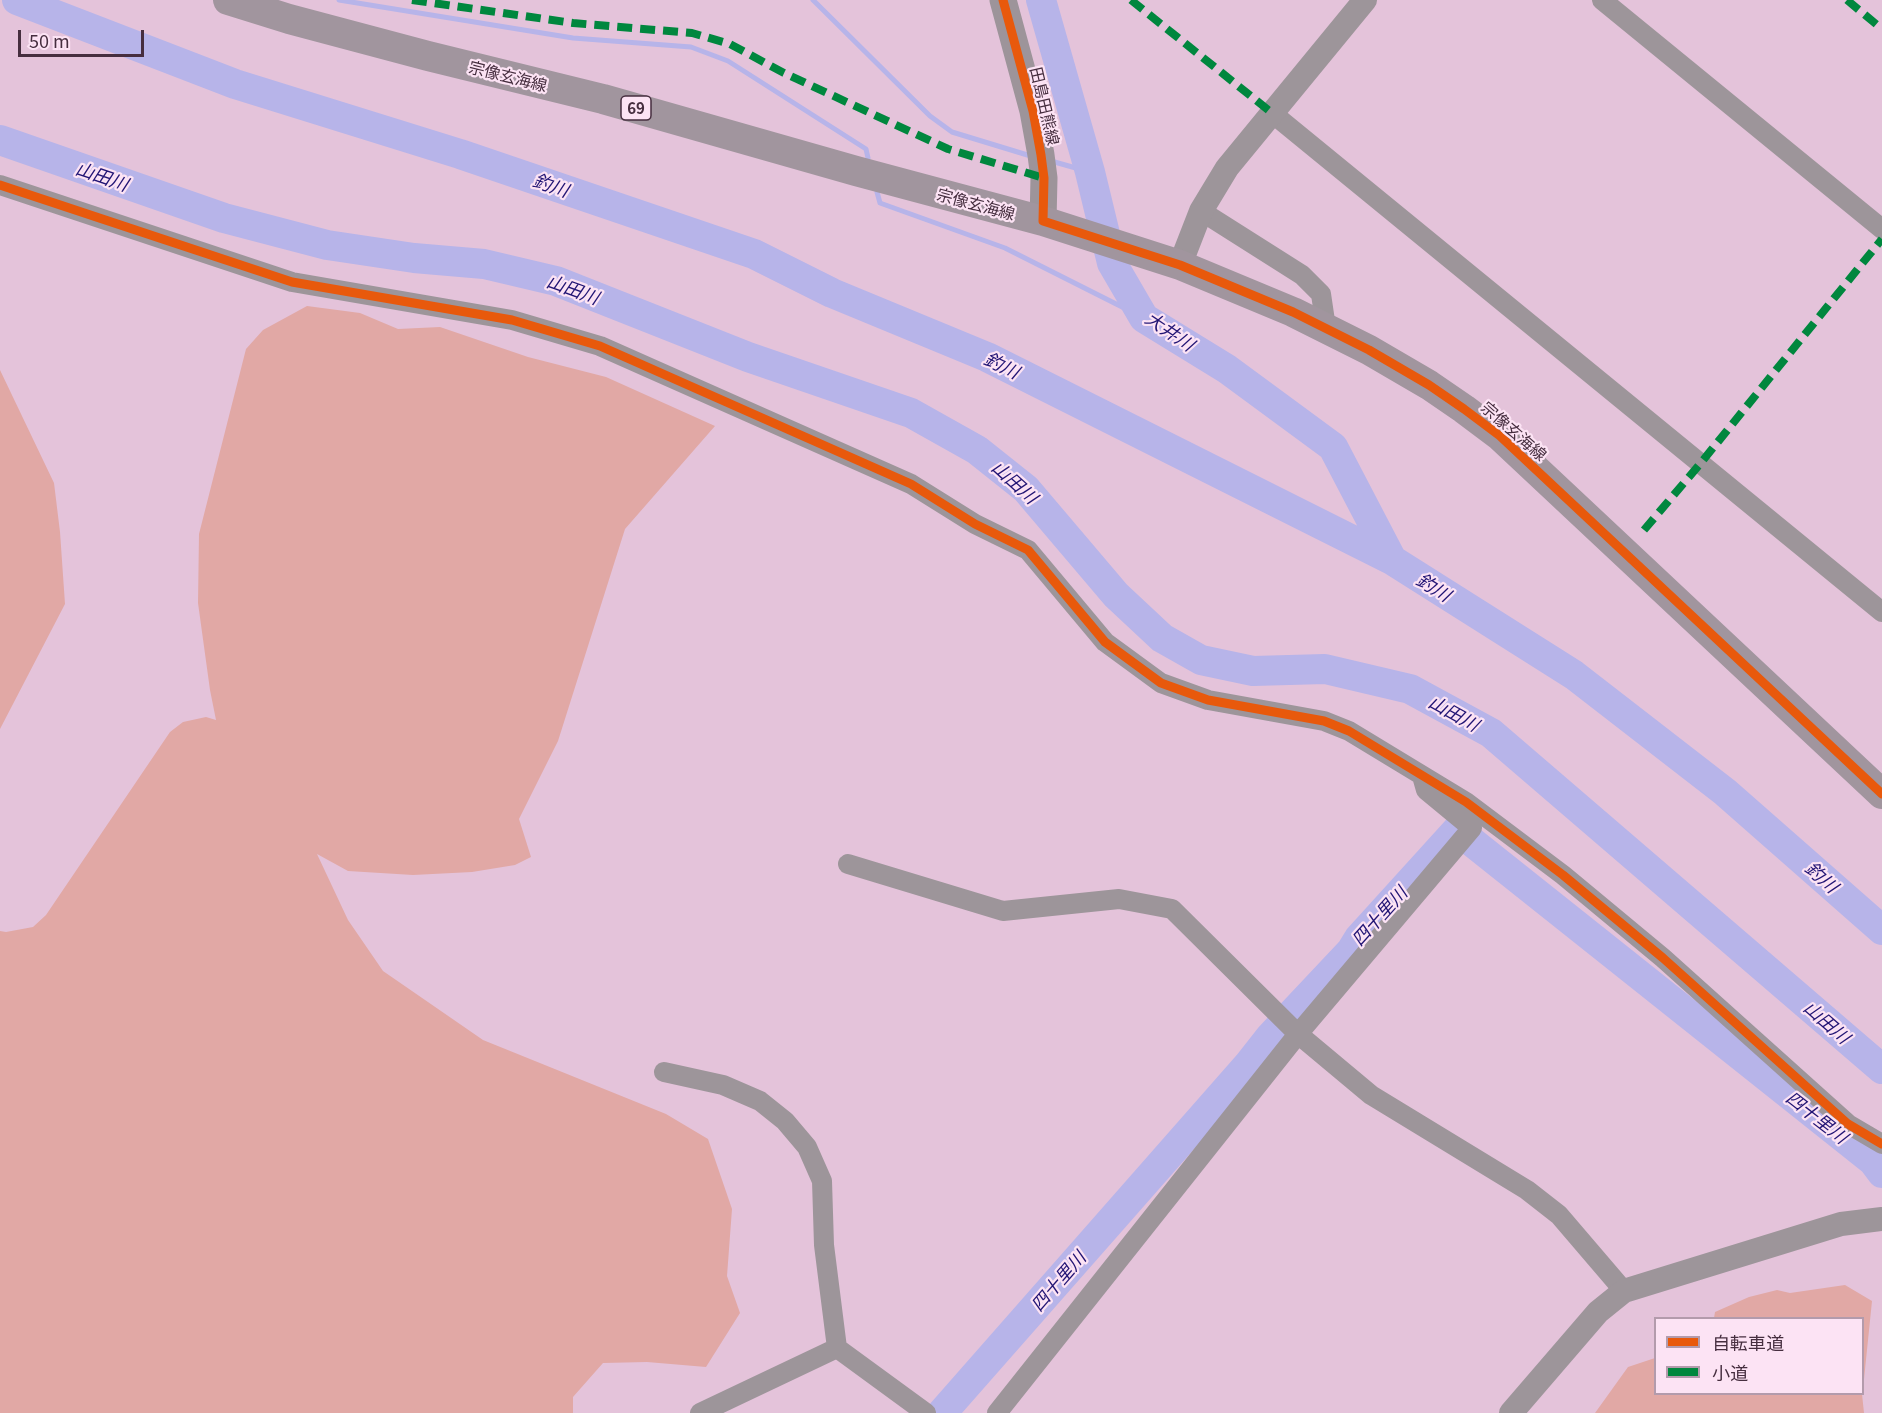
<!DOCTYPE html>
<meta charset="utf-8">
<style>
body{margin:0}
#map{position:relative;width:1882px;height:1413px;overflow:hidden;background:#e4c3da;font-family:Georgia,"Noto Sans JP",serif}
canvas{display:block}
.legend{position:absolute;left:1654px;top:1317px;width:210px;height:78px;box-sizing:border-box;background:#fce3f4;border:2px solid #b39bac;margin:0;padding:8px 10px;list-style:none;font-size:18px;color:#462e3f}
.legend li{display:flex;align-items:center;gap:12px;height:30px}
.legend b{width:30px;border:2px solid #b39bac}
.scale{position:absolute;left:18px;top:30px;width:126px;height:27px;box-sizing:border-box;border:3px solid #462e3f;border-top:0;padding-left:8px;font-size:18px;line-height:21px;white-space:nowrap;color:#462e3f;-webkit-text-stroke:4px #fce3f4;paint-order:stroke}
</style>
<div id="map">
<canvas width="1882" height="1413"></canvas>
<ul class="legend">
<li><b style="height:8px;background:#e8590c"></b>自転車道</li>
<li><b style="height:8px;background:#00873e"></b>小道</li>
</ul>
<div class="scale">50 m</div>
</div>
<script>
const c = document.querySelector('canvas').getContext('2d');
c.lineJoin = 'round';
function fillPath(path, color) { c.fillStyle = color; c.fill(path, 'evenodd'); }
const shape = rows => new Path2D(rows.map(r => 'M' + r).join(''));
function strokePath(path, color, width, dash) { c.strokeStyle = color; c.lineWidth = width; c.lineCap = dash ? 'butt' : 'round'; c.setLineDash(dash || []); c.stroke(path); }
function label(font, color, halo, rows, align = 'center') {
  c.font = font + ' Georgia,"Noto Sans JP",serif'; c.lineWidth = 4.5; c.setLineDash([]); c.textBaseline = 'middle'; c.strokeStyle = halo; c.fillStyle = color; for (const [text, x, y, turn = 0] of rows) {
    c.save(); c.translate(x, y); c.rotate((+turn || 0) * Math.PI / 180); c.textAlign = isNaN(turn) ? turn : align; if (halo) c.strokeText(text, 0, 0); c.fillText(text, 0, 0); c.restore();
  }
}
fillPath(shape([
 [307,306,360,313,398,329,440,327,528,357,606,377,715,426,625,529,558,741,519,819,531,857,515,865,472,872,413,875,348,871,317,854,348,920,383,971,483,1040,666,1114,708,1139,732,1209,727,1276,740,1313,706,1367,647,1362,603,1363,573,1397,573,1413,0,1413,0,931,6,932,33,927,46,915,170,732,183,722,206,717,216,720,210,690,198,603,199,534,246,349,263,330],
 [0,370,54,483,60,532,65,604,0,729],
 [1845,1285,1872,1301,1863,1389,1862,1318,1714,1318,1715,1312,1749,1297,1777,1290,1790,1293],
 [1655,1358,1656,1394,1862,1394,1864,1413,1595,1413,1628,1367]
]), '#e1a8a5');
strokePath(shape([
 [339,0,573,38,691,47,728,61,866,149,868,158],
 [813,0,930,116,952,132,1034,157],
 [1051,161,1090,172],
 [877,192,880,203,1005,248,1144,318]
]), '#b7b4e9', 5);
strokePath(shape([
 [17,0,235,84,460,154,754,254,832,293,987,357,1392,560,1574,675,1725,792,1882,930],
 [1041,0,1090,172,1112,263,1144,318,1227,369,1333,447,1392,560],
 [0,140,224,218,327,245,414,258,484,264,556,281,748,357,911,413,977,450,1026,489,1116,595,1162,638,1201,660,1253,671,1325,669,1410,689,1491,733,1882,1069],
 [942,1413,1248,1065,1270,1037,1351,951,1359,938,1457,830,1873,1161,1882,1173]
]), '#b7b4e9', 30);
strokePath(shape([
 [1602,0,1882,229],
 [1272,113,1882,612],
 [0,185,292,282,512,320,600,346,911,484,975,524,1028,550,1105,642,1161,683,1208,700,1324,721,1349,731,1466,802,1563,875,1663,958,1848,1124,1882,1144],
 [1201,211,1302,275,1321,294,1326,328],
 [848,864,1003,911,1119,899,1172,909,1298,1034,1371,1095,1527,1190,1559,1215,1624,1291],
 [664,1072,723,1085,760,1101,785,1121,807,1147,822,1181,824,1245,837,1348,926,1413],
 [700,1413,837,1348],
 [997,1413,1298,1034,1472,828,1426,790,1422,776]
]), '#9d959a', 20);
strokePath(shape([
 [1180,265,1201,211,1227,168,1365,0],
 [1511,1413,1598,1312,1624,1291,1841,1224,1882,1219]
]), '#9d959a', 24);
strokePath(shape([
 [1003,0,1033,111,1041,155,1044,178,1043,221]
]), '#9d949a', 27);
strokePath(shape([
 [228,0,289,19,428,56,603,99,856,171,1043,221,1180,265,1293,312,1369,350,1429,385,1464,409,1500,436,1882,794]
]), '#a1959e', 30);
strokePath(shape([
 [412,0,573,23,692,33,730,44,784,73,948,149,1044,178],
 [1131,0,1272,113],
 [1847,0,1882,29],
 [1644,530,1700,464,1882,239]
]), '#00873e', 8, [15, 8]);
strokePath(shape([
 [1003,0,1033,111,1041,155,1044,178,1043,221,1180,265,1293,312,1369,350,1429,385,1464,409,1500,436,1882,794],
 [0,185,292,282,512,320,600,346,911,484,975,524,1028,550,1105,642,1161,683,1208,700,1324,721,1349,731,1466,802,1563,875,1663,958,1848,1124,1882,1144]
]), '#e8590c', 9);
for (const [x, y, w] of [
 [636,108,30]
]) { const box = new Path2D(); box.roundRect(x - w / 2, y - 12, w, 24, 4.5); c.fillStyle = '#fce3f4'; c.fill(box); strokePath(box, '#462e3f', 1.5); }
label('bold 15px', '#462e3f', null, [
 ["69",636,108]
]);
label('16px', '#462e3f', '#fce3f4', [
 ["宗像玄海線",508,76,14],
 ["田島田熊線",1045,106,77],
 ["宗像玄海線",976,204,15],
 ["宗像玄海線",1514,431,41]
]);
label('italic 18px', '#211474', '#fce3f4', [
 ["山田川",102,176,19],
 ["釣川",551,185,19],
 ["山田川",573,289,20],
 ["大井川",1170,331,34],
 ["釣川",1002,365,26],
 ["山田川",1015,482,42],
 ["釣川",1434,587,32],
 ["山田川",1454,713,29],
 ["釣川",1822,877,42],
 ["四十里川",1379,916,-48],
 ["山田川",1827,1022,41],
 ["四十里川",1817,1117,38],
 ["四十里川",1058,1281,-49]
]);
</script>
